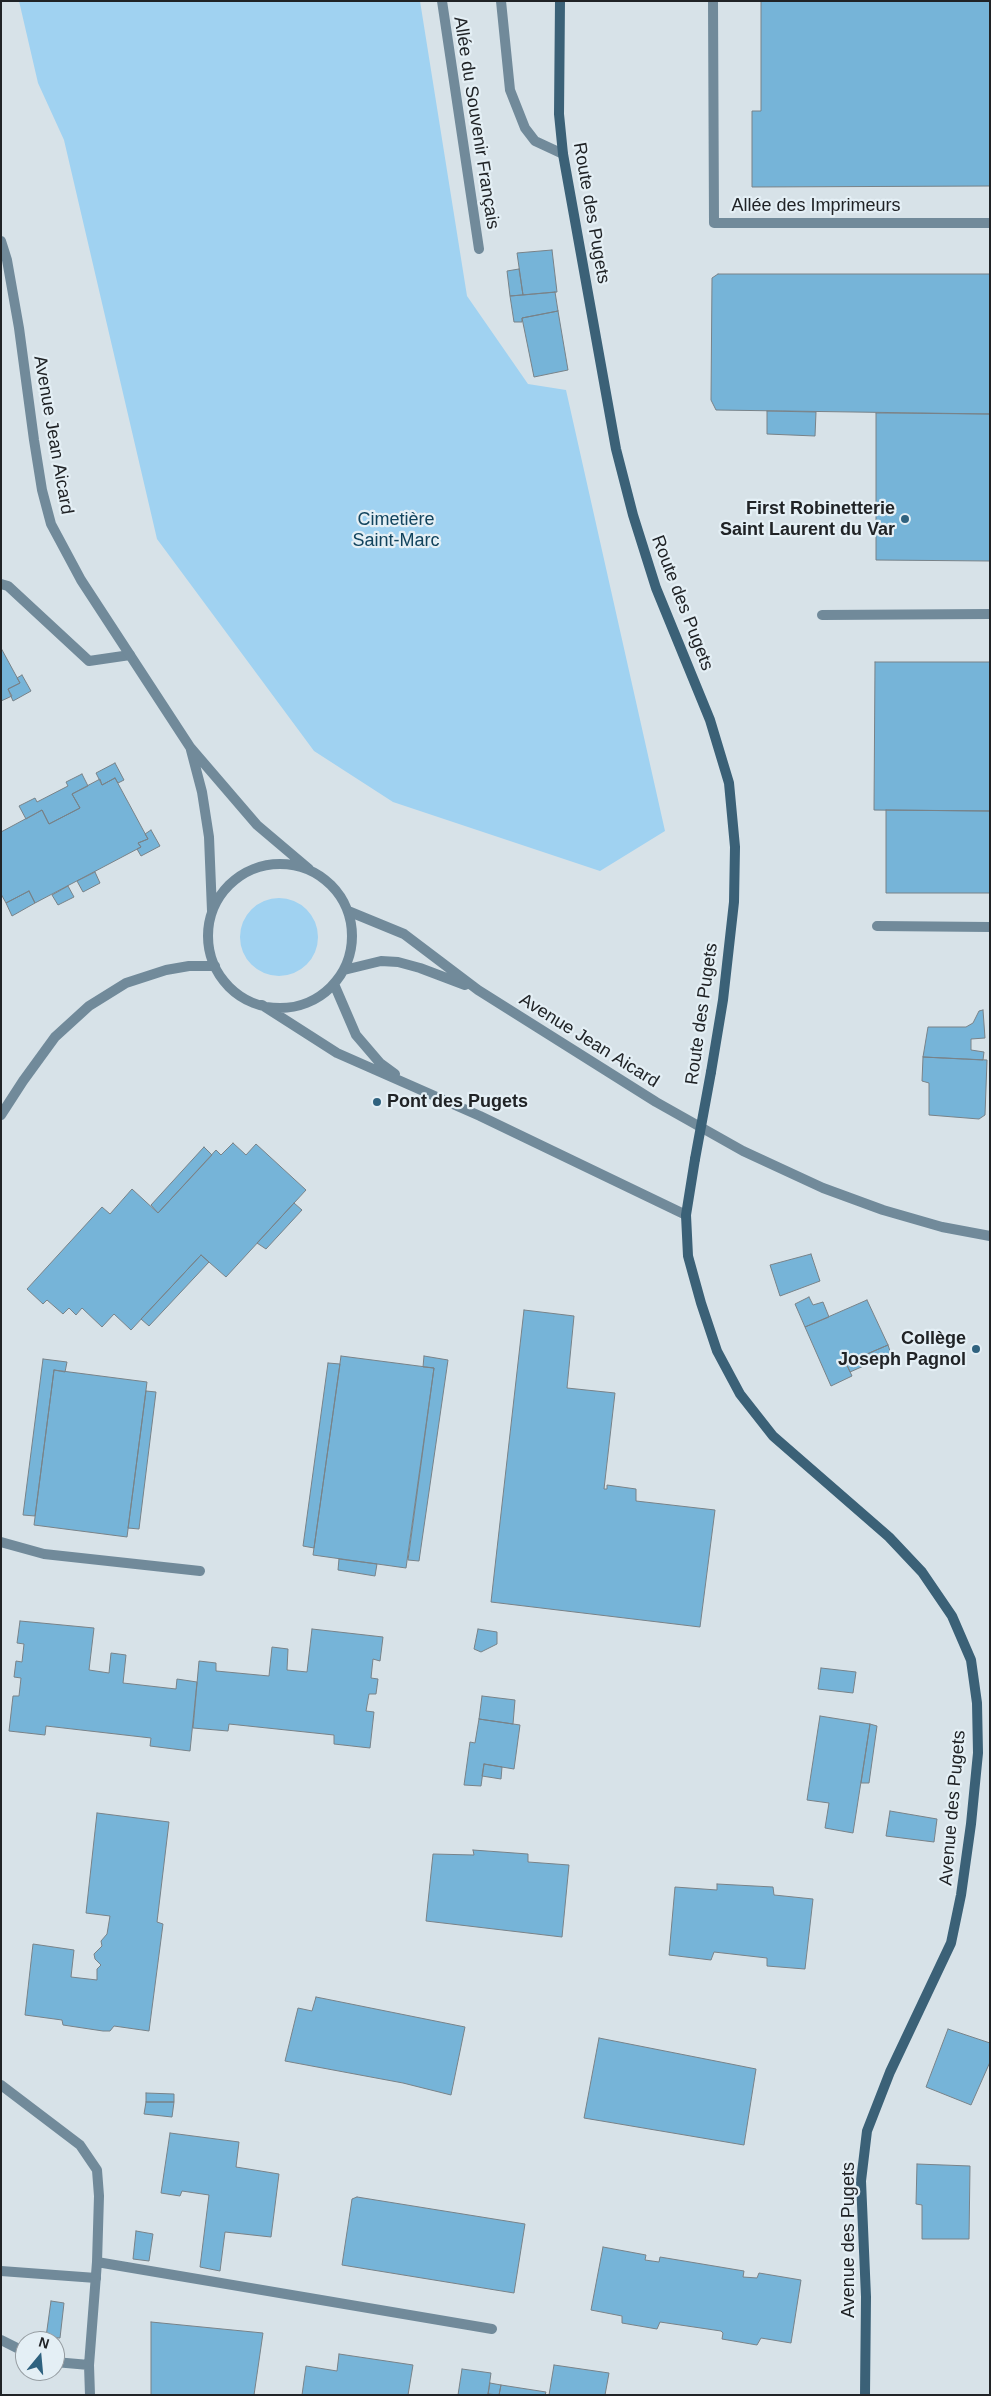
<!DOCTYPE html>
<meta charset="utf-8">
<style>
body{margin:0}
#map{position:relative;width:991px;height:2396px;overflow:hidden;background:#d7e2e8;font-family:Arial,sans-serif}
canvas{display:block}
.frame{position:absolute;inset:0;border:2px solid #202326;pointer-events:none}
.north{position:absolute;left:15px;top:2331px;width:50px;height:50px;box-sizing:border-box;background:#e4eff5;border:1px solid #969da2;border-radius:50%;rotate:17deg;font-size:14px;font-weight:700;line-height:20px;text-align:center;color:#202326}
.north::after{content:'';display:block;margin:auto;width:18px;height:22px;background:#2f627f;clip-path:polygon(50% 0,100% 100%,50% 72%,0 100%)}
</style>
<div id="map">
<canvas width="991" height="2396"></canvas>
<div class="frame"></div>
<div class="north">N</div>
</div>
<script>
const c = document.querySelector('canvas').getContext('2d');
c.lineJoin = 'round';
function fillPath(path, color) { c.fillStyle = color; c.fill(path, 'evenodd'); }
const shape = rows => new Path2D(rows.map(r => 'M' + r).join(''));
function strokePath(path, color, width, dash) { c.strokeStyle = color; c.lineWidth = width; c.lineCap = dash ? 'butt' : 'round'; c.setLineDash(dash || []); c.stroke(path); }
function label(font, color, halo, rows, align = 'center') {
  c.font = font + ' Arial,sans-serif'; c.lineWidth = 4.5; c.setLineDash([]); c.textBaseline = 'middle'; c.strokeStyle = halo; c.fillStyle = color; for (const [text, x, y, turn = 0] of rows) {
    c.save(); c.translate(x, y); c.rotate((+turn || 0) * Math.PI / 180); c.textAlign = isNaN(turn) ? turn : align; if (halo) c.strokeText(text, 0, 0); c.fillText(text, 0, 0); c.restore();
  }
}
fillPath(shape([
 [19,1,420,1,467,296,528,384,566,390,665,831,600,871,393,802,314,751,157,539,64,140,38,83],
 '240 937a39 39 0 1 1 78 0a39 39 0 1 1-78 0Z'
]), '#a0d2f1');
const building = shape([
 [761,1,990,1,990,186,752,187,752,111,761,111,761,1],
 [552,250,557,292,523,295,517,253,552,250],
 [519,269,523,295,510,296,507,271,519,269],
 [718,274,990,274,990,414,716,410,711,400,712,278,718,274],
 [555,292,558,311,522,318,522,322,514,322,510,296,555,292],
 [558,311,568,370,534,377,522,318,558,311],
 [767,411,816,412,815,436,767,434,767,411],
 [876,413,990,414,990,561,876,560,876,413],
 [1,648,20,683,8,689,12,696,1,701,1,648],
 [875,662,990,662,990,811,874,810,875,662],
 [22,675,31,691,13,701,8,689,20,683,17,678,22,675],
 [115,763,124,780,118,783,115,778,102,785,96,773,115,763],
 [82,774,88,786,72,794,80,808,49,824,42,810,26,819,19,806,35,798,37,802,68,786,66,782,82,774],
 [115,778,148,839,138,843,141,847,35,903,29,891,6,903,1,894,1,832,42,810,49,824,80,808,72,794,100,779,102,785,115,778],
 [886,810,990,811,990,893,886,893,886,810],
 [151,830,160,846,141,856,137,849,141,847,138,843,148,839,145,834,151,830],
 [95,872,100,883,83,892,77,881,95,872],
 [68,886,74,897,58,905,52,895,68,886],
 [29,891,35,903,12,916,6,903,29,891],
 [983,1010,985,1038,971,1039,971,1050,984,1052,983,1060,923,1057,928,1027,966,1027,973,1023,979,1011,983,1010],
 [923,1057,987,1060,985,1115,979,1119,929,1115,929,1083,922,1081,923,1057],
 [233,1143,246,1155,256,1144,306,1190,226,1277,201,1255,131,1330,114,1314,102,1327,82,1308,76,1315,69,1308,63,1314,47,1300,43,1304,27,1289,102,1207,110,1214,132,1189,158,1213,216,1150,221,1155,233,1143],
 [204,1147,212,1155,158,1213,151,1205,204,1147],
 [294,1203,302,1210,266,1249,257,1243,294,1203],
 [811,1254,820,1281,780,1296,770,1265,811,1254],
 [201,1255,209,1262,149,1326,141,1319,201,1255],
 [809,1297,813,1305,823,1302,829,1317,805,1327,795,1304,809,1297],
 [867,1300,888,1345,846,1363,852,1376,831,1386,805,1327,867,1300],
 [524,1310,574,1316,567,1388,615,1393,604,1489,607,1489,607,1485,636,1489,636,1501,715,1510,700,1627,491,1602,524,1310],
 [888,1345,891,1354,850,1372,846,1363,888,1345],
 [341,1356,434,1368,406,1568,313,1555,341,1356],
 [424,1356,448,1360,419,1561,408,1560,434,1368,423,1367,424,1356],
 [43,1359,67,1362,65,1372,54,1370,35,1516,23,1515,43,1359],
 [328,1363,340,1364,314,1548,303,1546,328,1363],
 [54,1370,147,1382,127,1537,34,1525,54,1370],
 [146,1391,156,1392,139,1529,128,1528,146,1391],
 [339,1559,377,1564,375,1576,338,1570,339,1559],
 [20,1621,94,1628,89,1670,109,1673,111,1653,126,1655,123,1683,176,1689,177,1679,197,1682,190,1751,150,1746,151,1738,46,1726,45,1735,9,1731,13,1696,19,1696,21,1678,14,1677,16,1661,22,1662,24,1644,17,1643,20,1621],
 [312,1629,383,1637,380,1661,373,1659,371,1678,378,1679,376,1694,369,1694,366,1711,374,1712,370,1748,334,1744,334,1735,229,1724,228,1731,193,1728,199,1661,216,1663,216,1671,269,1676,272,1647,288,1649,287,1670,307,1672,312,1629],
 [478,1629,497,1632,497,1644,481,1652,474,1649,478,1629],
 [821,1668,856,1672,853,1693,818,1689,821,1668],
 [482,1696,515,1700,513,1724,479,1719,482,1696],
 [820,1716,870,1724,853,1833,825,1828,829,1803,807,1800,820,1716],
 [479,1719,520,1725,514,1769,484,1764,481,1786,464,1785,470,1742,475,1743,479,1719],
 [870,1724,877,1726,869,1783,861,1783,870,1724],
 [484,1764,502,1767,501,1779,482,1776,484,1764],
 [890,1811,937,1819,934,1842,886,1836,890,1811],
 [97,1813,169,1822,157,1922,163,1924,149,2031,114,2026,110,2031,103,2031,63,2025,62,2020,25,2015,33,1944,74,1950,71,1977,97,1980,97,1969,101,1965,95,1959,94,1954,102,1946,101,1941,107,1934,110,1916,86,1913,97,1813],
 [473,1850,528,1854,528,1862,569,1865,562,1937,426,1921,433,1854,474,1855,473,1850],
 [717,1884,773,1887,774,1895,813,1899,805,1969,767,1966,767,1958,714,1952,711,1960,669,1955,675,1887,717,1890,717,1884],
 [316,1997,465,2027,451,2095,403,2083,285,2061,298,2008,312,2011,316,1997],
 [948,2029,990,2043,990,2062,971,2105,926,2087,948,2029],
 [599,2038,756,2069,744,2145,584,2118,599,2038],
 [146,2093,174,2094,174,2102,146,2102,146,2093],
 [146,2102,174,2102,172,2117,144,2114,146,2102],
 [170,2133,239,2142,236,2167,279,2174,271,2237,225,2232,220,2271,200,2267,209,2195,182,2191,180,2196,161,2193,170,2133],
 [917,2164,970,2166,969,2239,922,2239,922,2205,916,2204,917,2164],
 [357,2197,525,2224,514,2293,342,2265,352,2199,357,2197],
 [136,2231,153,2234,149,2261,133,2259,136,2231],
 [603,2247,646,2255,645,2260,659,2262,660,2257,744,2271,743,2277,757,2278,759,2273,801,2280,791,2343,761,2338,757,2345,722,2339,723,2333,721,2331,660,2322,657,2329,622,2323,622,2316,591,2310,603,2247],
 [51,2301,64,2303,60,2338,46,2337,51,2301],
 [151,2322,263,2333,254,2395,151,2395,151,2322],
 [339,2354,413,2365,408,2395,302,2395,306,2366,337,2371,339,2354],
 [554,2365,609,2373,605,2395,549,2395,554,2365],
 [462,2369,491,2373,488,2394,493,2395,458,2395,462,2369],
 [490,2383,501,2385,499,2395,488,2394,490,2383],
 [501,2385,546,2392,545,2395,499,2395,501,2385]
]);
fillPath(building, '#76b4d8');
strokePath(building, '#788288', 1);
strokePath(shape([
 [442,1,479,249],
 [501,1,510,90,525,128,535,141,563,154],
 [713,1,714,223,990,223],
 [1,584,8,586,89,661,130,655],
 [822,615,990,614],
 [877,926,990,927],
 [1,1542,44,1554,200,1571],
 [1,2271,96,2278]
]), '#718a9a', 10);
strokePath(shape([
 [1,1115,23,1081,55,1037,89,1006,126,983,166,970,189,966,215,966],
 [1,2085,80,2145,97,2170,99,2196,97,2262,89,2365,90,2395],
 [97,2262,492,2329],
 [1,2340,25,2352],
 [55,2362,89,2365]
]), '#718a9a', 10);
strokePath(shape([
 [1,241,7,260,19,328,34,440,42,490,51,524,81,580,190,747,257,825,309,869],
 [191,750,202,792,209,837,212,911],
 '208 936a72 72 0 1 1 144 0a72 72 0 1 1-144 0Z',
 [348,911,404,934,478,990,656,1102,743,1151,823,1188,883,1210,942,1227,990,1236],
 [344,970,381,961,398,962,420,968,465,985],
 [334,984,356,1035,380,1063,395,1074],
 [262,1005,337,1053,480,1116,686,1215]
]), '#718a9a', 10);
strokePath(shape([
 [560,1,559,114,563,154,616,449,633,515,656,588,710,720,729,783,735,847,734,902,723,1000,711,1072],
 [695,1159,686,1215,688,1256,701,1303,717,1351,740,1394,773,1436,889,1537,922,1572,952,1616,971,1660,977,1703,978,1753,971,1824,961,1895,951,1943,890,2072,867,2131,861,2181,866,2297,865,2395]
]), '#3b6177', 10);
strokePath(shape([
 [695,1159,711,1072]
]), '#3b6177', 10);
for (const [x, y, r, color] of [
 [905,519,5,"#2f627f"],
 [377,1102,5,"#2f627f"],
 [976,1349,5,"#2f627f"]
]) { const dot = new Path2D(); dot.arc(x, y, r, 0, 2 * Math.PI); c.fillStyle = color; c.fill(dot); strokePath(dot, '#e4eff5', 2); }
label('18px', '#202326', '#e4eff5', [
 ["Allée du Souvenir Français",476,123,81],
 ["Allée des Imprimeurs",816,206],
 ["Route des Pugets",591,213,80],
 ["Avenue Jean Aicard",53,435,80],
 ["Route des Pugets",682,603,69],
 ["Route des Pugets",702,1014,-82],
 ["Avenue Jean Aicard",589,1041,32],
 ["Avenue des Pugets",953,1808,-85],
 ["Avenue des Pugets",849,2240,-90]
]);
label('bold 18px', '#202326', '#e4eff5', [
 ["First Robinetterie",895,509],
 ["Saint Laurent du Var",895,530],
 ["Pont des Pugets",387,1102,"left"],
 ["Collège",966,1339],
 ["Joseph Pagnol",966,1360]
], 'right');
label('18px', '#11435d', '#e4eff5', [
 ["Cimetière",396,520],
 ["Saint-Marc",396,541]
]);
</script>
